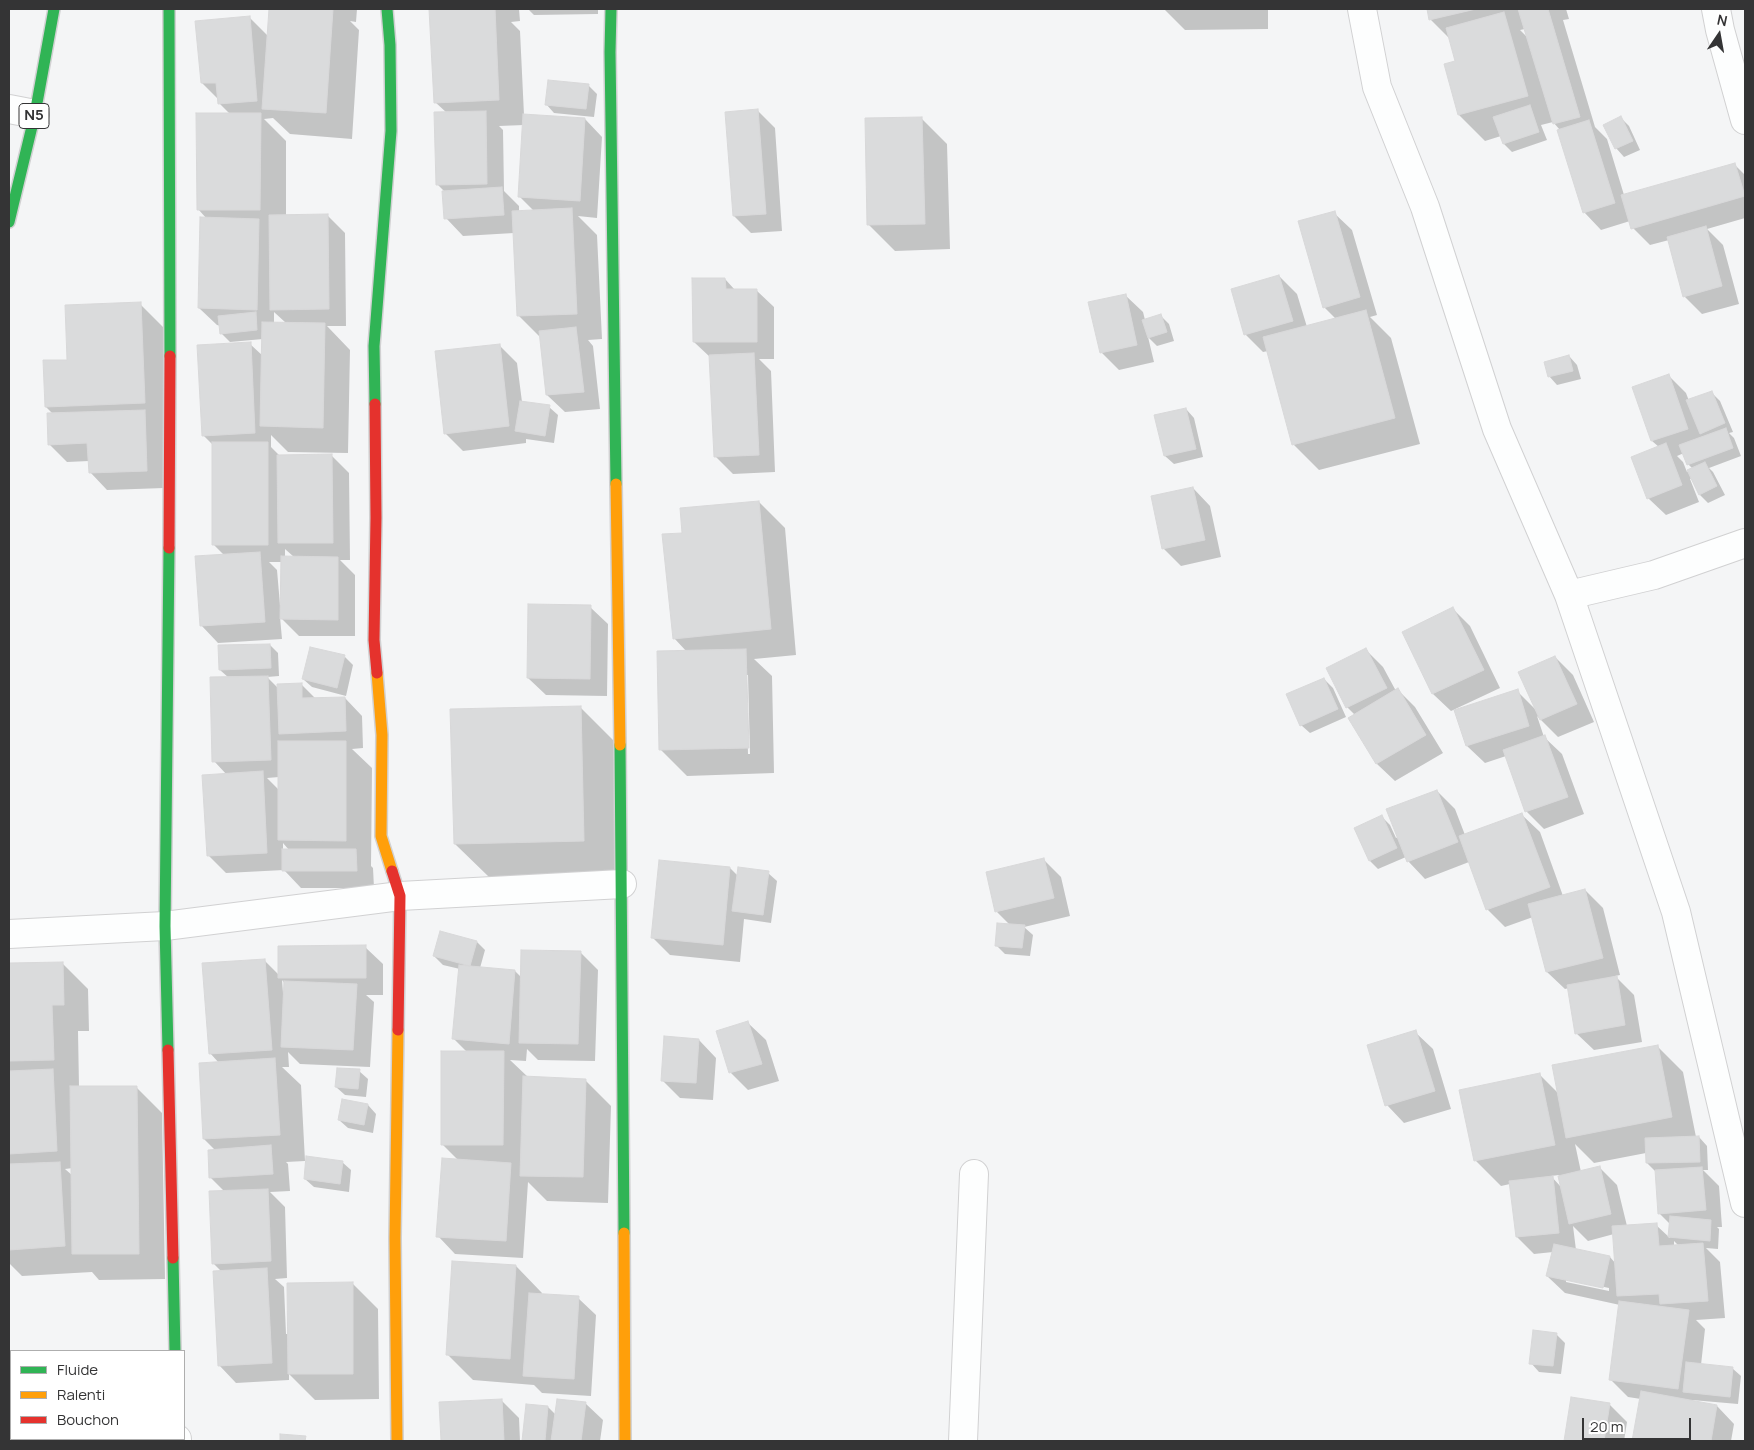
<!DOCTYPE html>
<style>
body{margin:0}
#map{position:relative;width:1754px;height:1450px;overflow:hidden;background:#f4f5f6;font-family:Manrope,sans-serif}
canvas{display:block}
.frame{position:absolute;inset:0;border:10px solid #343435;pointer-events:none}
.legend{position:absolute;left:10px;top:1350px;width:175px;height:90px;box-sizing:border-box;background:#fff;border:1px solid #aeaeae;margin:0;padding:6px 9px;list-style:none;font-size:15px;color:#343435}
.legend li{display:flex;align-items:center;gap:10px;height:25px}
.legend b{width:25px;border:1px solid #aeaeae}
.north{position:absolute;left:1694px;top:10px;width:50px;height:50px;-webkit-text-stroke:4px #fff;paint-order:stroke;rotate:12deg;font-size:14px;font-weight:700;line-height:20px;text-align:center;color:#343435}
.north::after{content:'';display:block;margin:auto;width:18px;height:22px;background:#343435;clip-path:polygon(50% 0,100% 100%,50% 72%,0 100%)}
.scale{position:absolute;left:1582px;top:1418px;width:109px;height:22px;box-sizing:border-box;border:2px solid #343435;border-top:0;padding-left:6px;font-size:15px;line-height:18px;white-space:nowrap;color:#343435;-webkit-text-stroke:4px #fff;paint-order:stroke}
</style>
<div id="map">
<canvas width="1754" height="1450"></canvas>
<div class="frame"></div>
<ul class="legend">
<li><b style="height:6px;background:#30b455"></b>Fluide</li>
<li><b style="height:6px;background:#ff9f0a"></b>Ralenti</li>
<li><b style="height:6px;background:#e5322d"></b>Bouchon</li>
</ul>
<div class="north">N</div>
<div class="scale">20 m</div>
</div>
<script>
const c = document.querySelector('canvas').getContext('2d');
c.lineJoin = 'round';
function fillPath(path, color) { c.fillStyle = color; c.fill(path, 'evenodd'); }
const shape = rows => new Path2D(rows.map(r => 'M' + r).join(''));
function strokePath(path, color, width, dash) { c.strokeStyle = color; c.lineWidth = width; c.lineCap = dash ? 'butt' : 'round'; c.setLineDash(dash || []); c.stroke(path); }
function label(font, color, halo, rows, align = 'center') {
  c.font = font + ' Manrope,sans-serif'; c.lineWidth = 4; c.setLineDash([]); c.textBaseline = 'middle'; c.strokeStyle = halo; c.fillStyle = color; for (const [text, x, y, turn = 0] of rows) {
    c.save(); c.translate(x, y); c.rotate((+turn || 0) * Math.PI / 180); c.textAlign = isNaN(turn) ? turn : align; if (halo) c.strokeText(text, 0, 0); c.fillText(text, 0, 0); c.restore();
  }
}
fillPath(shape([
 [270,9,357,9,356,22,350,21,359,30,352,139,290,134,273,118,264,119,286,141,286,216,327,215,345,233,346,326,327,326,350,350,348,453,288,452,271,435,271,447,280,456,332,456,349,473,350,560,340,560,355,575,355,636,299,636,280,617,282,639,218,643,201,625,224,555,214,545,213,445,203,435,250,344,263,356,263,339,230,342,222,334,221,326,217,325,199,308,207,219,198,209,230,114,220,104,219,100,202,83,250,18,268,36],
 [274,312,286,323,274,323],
 [285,549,294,557,285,557],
 [269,562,282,562,282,605,280,605,277,570],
 [431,9,519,9,520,21,511,22,520,31,524,115,585,119,602,137,597,218,578,216,597,235,602,339,588,340,593,346,600,409,565,412,547,395,541,338,519,316,514,233,463,236,446,218,445,192,437,184,447,113,435,102],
 [524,125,519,196,534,211,519,212,519,206,504,191,503,130,499,126],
 [528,9,598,9,598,14,534,15],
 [1164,9,1268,9,1268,29,1185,30],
 [1428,9,1566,9,1569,19,1563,20,1595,127,1607,139,1624,195,1735,165,1745,175,1745,218,1707,229,1723,245,1739,304,1702,314,1684,296,1669,240,1650,245,1633,228,1630,221,1601,230,1584,212,1560,130,1553,122,1541,125,1547,140,1512,152,1504,144,1501,136,1485,141,1459,115,1456,62,1450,39,1430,19],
 [1525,29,1528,38,1520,30],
 [588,85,597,94,594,117,554,113,546,104],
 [757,110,775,128,782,231,751,233,734,216],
 [921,118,947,144,950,249,895,251,869,225],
 [1621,118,1629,126,1640,150,1624,157,1616,148],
 [1334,213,1352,230,1377,315,1370,317,1391,338,1420,444,1319,470,1293,444,1268,351,1263,352,1246,335,1233,290,1279,276,1297,294,1307,327,1336,319,1324,307],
 [725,279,735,290,756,290,774,307,774,359,759,359,771,371,775,472,733,474,715,456,711,358,694,342],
 [1125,295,1143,312,1145,320,1160,315,1169,324,1174,341,1157,346,1148,337,1154,362,1119,370,1101,352],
 [140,304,166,330,164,488,107,490,90,472,89,461,67,462,49,444,54,415,46,407,69,361],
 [499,345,517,363,522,402,549,407,558,415,554,443,526,439,526,443,463,451,445,433],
 [1569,356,1577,365,1581,379,1557,385,1549,376],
 [1669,376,1686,393,1689,401,1711,392,1720,401,1733,432,1729,433,1734,438,1741,456,1709,468,1713,472,1725,495,1708,503,1700,495,1692,478,1690,479,1699,502,1666,515,1648,498,1659,447,1652,441,1634,387],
 [1684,453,1688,464,1693,469,1687,472,1683,462,1677,456],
 [1186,409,1194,418,1203,457,1174,464,1165,456,1156,416],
 [1193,488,1210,506,1221,557,1181,566,1163,548],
 [759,502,785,528,796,655,754,659,772,676,774,773,687,776,661,750,687,652,674,638,684,534],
 [746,675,748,675,750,754,748,754],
 [590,607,608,624,607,696,546,695,528,678],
 [1453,609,1470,626,1500,688,1451,711,1433,694,1403,632],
 [270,645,278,653,279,676,267,677,278,688,301,684,316,699,345,698,362,716,363,748,352,749,372,768,371,866,373,868,374,888,301,888,284,870,226,873,208,855,227,775,214,761,229,678,220,670],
 [279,777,279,790,267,778],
 [283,843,289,850,283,850],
 [311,648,345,657,353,665,346,696,312,687,303,679],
 [1366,650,1383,667,1396,691,1398,690,1415,707,1443,753,1395,781,1377,764,1350,719,1355,715,1347,707],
 [1555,657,1573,675,1594,722,1558,737,1537,716,1544,737,1562,754,1584,814,1544,829,1526,811,1506,756,1485,763,1467,746,1456,711,1517,691,1536,710],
 [1324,679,1333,688,1346,717,1310,733,1301,725],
 [580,707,614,741,617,875,489,877,455,844],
 [1437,791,1455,809,1465,835,1522,815,1540,832,1563,896,1585,890,1603,908,1620,975,1615,976,1634,995,1642,1042,1594,1050,1576,1033,1569,988,1565,989,1547,972,1533,917,1505,927,1487,909,1469,862,1425,879,1408,861,1406,857,1378,869,1370,861,1382,817,1390,825,1396,838,1398,837],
 [1043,859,1061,877,1070,916,1024,927,1033,935,1030,956,1005,954,996,945,1010,925,997,912],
 [730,868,738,876,768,873,777,881,771,923,744,919,740,962,670,955,653,938],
 [477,942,485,950,480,968,515,971,522,978,580,952,598,970,595,1061,538,1060,527,1049,526,1061,510,1060,529,1078,585,1080,611,1106,608,1203,547,1201,528,1182,523,1258,455,1254,438,1236,458,1160,442,1144,467,1052,453,1038,460,969,443,965,434,956],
 [365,947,383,964,383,995,366,995,374,1002,370,1067,300,1064,288,1052,289,1067,282,1067,301,1085,305,1161,286,1162,288,1164,290,1191,270,1192,285,1207,287,1278,275,1279,284,1287,286,1334,289,1334,352,1283,378,1309,379,1399,315,1400,289,1374,289,1380,236,1383,219,1365,222,1272,213,1263,224,1191,210,1177,216,1151,204,1139,219,1063,210,1053,264,960,279,975],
 [282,980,285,984,285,993,283,993],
 [62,963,88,989,89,1031,78,1031,79,1087,136,1087,162,1113,165,1279,99,1280,92,1272,22,1276,9,1263,9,964],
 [73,1168,73,1176,65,1169],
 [748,1023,766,1040,779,1081,748,1090,731,1073,717,1032],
 [1415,1032,1433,1049,1451,1109,1404,1123,1387,1105],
 [699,1040,716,1058,713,1100,680,1098,662,1080],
 [1657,1046,1683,1072,1696,1137,1699,1137,1707,1146,1708,1170,1703,1170,1719,1186,1722,1227,1717,1227,1719,1229,1718,1249,1706,1248,1720,1262,1725,1318,1696,1320,1705,1329,1701,1365,1732,1368,1741,1376,1738,1404,1692,1400,1692,1402,1717,1406,1734,1424,1731,1441,1633,1441,1641,1399,1628,1397,1611,1380,1620,1305,1565,1293,1547,1276,1553,1252,1534,1254,1517,1237,1510,1184,1501,1186,1475,1160,1540,1075,1559,1094],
 [1575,1144,1594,1163,1646,1153,1647,1163,1656,1172,1659,1213,1671,1225,1670,1238,1656,1225,1627,1226,1617,1185,1599,1167,1581,1172],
 [1559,1175,1561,1187,1551,1176],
 [1573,1226,1588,1241,1614,1234,1616,1264,1610,1257,1576,1250],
 [1674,1241,1679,1246,1674,1246],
 [1566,1279,1609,1288,1609,1291,1566,1282],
 [359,1071,368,1079,366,1097,345,1095,336,1087],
 [368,1105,376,1114,373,1133,348,1128,339,1120],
 [342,1162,351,1170,349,1192,314,1187,305,1179],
 [516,1266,542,1293,542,1295,578,1298,596,1315,591,1396,542,1393,534,1385,473,1380,447,1354],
 [1556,1334,1565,1343,1561,1374,1539,1372,1531,1363],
 [1572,1398,1609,1404,1627,1422,1624,1441,1565,1441],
 [501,1400,519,1418,520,1441,442,1441,441,1404],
 [585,1403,603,1420,600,1441,524,1441,527,1405,548,1407,556,1415],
 [9,1415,11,1415,11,1439,79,1439,80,1441,9,1441],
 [83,1439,154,1439,154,1441,83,1441]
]), '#0003');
const building = shape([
 [269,9,333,9,326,113,262,109,269,9],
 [429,9,495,9,499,100,434,103,429,9],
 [1427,9,1476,9,1429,20,1427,9],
 [1518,9,1548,9,1580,117,1553,124,1518,9],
 [1504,12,1528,96,1458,115,1444,64,1455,61,1446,28,1504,12],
 [250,16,257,101,218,104,216,83,201,83,195,21,250,16],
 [548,80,589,84,586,109,545,105,548,80],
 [1530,105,1539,132,1503,144,1493,117,1530,105],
 [758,109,766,214,733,216,725,112,758,109],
 [486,111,487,184,436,185,434,112,486,111],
 [196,113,261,113,260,210,197,210,196,113],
 [523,114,585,118,580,201,518,197,523,114],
 [1621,116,1633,141,1615,149,1603,125,1621,116],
 [922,117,925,224,867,225,865,118,922,117],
 [1589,120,1615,203,1583,213,1557,130,1589,120],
 [1735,163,1745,196,1631,229,1621,195,1735,163],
 [502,187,504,215,444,219,442,191,502,187],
 [572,208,577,314,517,316,512,211,572,208],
 [1335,211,1360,297,1323,308,1298,221,1335,211],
 [328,214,329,309,270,310,269,215,328,214],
 [200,217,259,219,257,310,198,308,200,217],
 [1706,226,1722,286,1683,297,1667,237,1706,226],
 [1279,275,1293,321,1244,335,1231,289,1279,275],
 [692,278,725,278,726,289,757,289,757,342,693,342,692,278],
 [1126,294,1137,345,1100,353,1088,302,1126,294],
 [141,302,145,403,45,407,43,360,67,360,65,305,141,302],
 [1366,310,1395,418,1292,445,1263,337,1366,310],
 [256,312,257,330,220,334,218,316,256,312],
 [1161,314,1167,332,1148,338,1142,320,1161,314],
 [262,322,325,323,323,428,260,426,262,322],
 [576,327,584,392,546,395,539,331,576,327],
 [251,342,255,433,202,436,197,345,251,342],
 [500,344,509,426,444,434,435,351,500,344],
 [754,353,759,455,714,457,709,355,754,353],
 [1569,355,1573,371,1548,377,1544,362,1569,355],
 [1669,374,1688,429,1651,441,1632,387,1669,374],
 [1712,391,1725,423,1700,434,1686,400,1712,391],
 [520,401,550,405,545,436,515,431,520,401],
 [1186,408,1196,449,1164,456,1154,415,1186,408],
 [145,410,147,471,89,473,87,443,48,445,47,413,145,410],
 [1726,428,1733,448,1687,465,1679,445,1726,428],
 [212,442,268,442,268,545,212,545,212,442],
 [1666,443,1682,485,1647,499,1631,457,1666,443],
 [332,454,333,543,278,543,277,455,332,454],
 [1705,462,1717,486,1699,495,1687,470,1705,462],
 [1193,487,1205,540,1162,549,1151,496,1193,487],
 [759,501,771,629,673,639,662,534,682,533,680,508,759,501],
 [260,552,265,622,200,626,195,556,260,552],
 [281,556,338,557,338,620,280,619,281,556],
 [528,604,591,605,590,679,527,678,528,604],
 [1453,607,1484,670,1432,694,1402,632,1453,607],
 [270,644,271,668,219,670,218,645,270,644],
 [310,647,345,655,337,688,302,679,310,647],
 [1366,648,1387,688,1346,708,1326,668,1366,648],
 [746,649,749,748,659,750,657,651,746,649],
 [1555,656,1577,704,1540,720,1518,672,1555,656],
 [268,676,271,760,212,762,210,677,268,676],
 [1324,678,1338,709,1300,726,1286,694,1324,678],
 [302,683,302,698,345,697,346,731,279,734,277,684,302,683],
 [1398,688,1426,735,1376,764,1348,718,1398,688],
 [1518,689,1529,726,1466,746,1454,710,1518,689],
 [581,706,584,841,454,844,450,709,581,706],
 [1545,735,1568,797,1525,812,1503,750,1545,735],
 [278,741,346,741,346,841,278,840,278,741],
 [263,771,267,853,207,856,202,775,263,771],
 [1437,790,1458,842,1407,862,1386,809,1437,790],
 [1522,813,1550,887,1486,910,1459,836,1522,813],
 [1382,815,1397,848,1369,861,1354,828,1382,815],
 [282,849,356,849,357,871,282,871,282,849],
 [1044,858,1054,898,995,912,986,872,1044,858],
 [659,860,730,867,723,945,651,938,659,860],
 [738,867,769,871,763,915,732,911,738,867],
 [1585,889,1603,958,1546,972,1528,904,1585,889],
 [997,923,1025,925,1022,948,995,946,997,923],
 [440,931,477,941,470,966,433,956,440,931],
 [366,945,366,978,278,978,278,946,366,945],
 [521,950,581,951,578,1044,519,1043,521,950],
 [265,959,272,1050,209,1054,202,963,265,959],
 [63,962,64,1005,52,1005,54,1060,9,1061,9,963,63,962],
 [459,965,515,970,509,1044,452,1039,459,965],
 [1617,976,1625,1025,1575,1034,1567,985,1617,976],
 [284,981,357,984,353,1050,281,1047,284,981],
 [748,1021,762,1064,729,1073,716,1031,748,1021],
 [1416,1030,1435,1091,1385,1106,1367,1045,1416,1030],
 [664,1036,699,1039,696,1083,661,1081,664,1036],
 [1658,1045,1672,1117,1566,1138,1552,1065,1658,1045],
 [441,1051,504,1051,503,1145,441,1145,441,1051],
 [275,1058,280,1135,203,1139,199,1063,275,1058],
 [337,1068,360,1069,358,1089,335,1087,337,1068],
 [53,1069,57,1151,9,1154,9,1071,53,1069],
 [1540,1073,1555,1145,1474,1161,1459,1090,1540,1073],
 [523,1076,586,1079,583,1177,520,1176,523,1076],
 [70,1086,137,1086,139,1254,72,1254,70,1086],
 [342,1099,368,1104,364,1125,338,1120,342,1099],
 [1699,1136,1700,1162,1646,1163,1645,1138,1699,1136],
 [271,1145,273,1174,209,1178,208,1150,271,1145],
 [306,1156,343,1161,340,1184,304,1179,306,1156],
 [442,1158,511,1163,506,1241,436,1237,442,1158],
 [60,1162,65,1246,9,1250,9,1164,60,1162],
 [1600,1166,1611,1214,1569,1224,1558,1176,1600,1166],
 [1702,1167,1706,1210,1658,1214,1655,1170,1702,1167],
 [1553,1176,1559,1233,1516,1237,1509,1181,1553,1176],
 [268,1189,271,1261,212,1264,209,1191,268,1189],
 [1670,1216,1711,1220,1710,1241,1668,1237,1670,1216],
 [1657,1223,1659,1246,1703,1243,1708,1301,1660,1304,1659,1294,1617,1296,1612,1226,1657,1223],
 [1554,1244,1610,1256,1603,1288,1546,1276,1554,1244],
 [452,1261,516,1265,510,1359,446,1355,452,1261],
 [267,1268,272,1363,218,1366,213,1271,267,1268],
 [353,1282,353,1374,288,1374,287,1283,353,1282],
 [529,1293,579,1296,574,1379,523,1376,529,1293],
 [1619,1301,1689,1310,1678,1389,1609,1380,1619,1301],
 [1533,1330,1557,1333,1553,1366,1529,1364,1533,1330],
 [1686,1362,1733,1367,1730,1397,1683,1392,1686,1362],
 [1641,1391,1717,1405,1711,1441,1632,1441,1641,1391],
 [1571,1397,1610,1403,1604,1441,1564,1441,1571,1397],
 [502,1399,504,1441,441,1441,439,1402,502,1399],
 [557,1399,586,1402,581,1441,551,1441,557,1399],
 [526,1404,548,1406,545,1441,522,1441,526,1404],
 [9,1414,11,1414,11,1439,64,1439,64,1441,9,1441,9,1414],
 [280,1434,306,1436,305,1441,280,1441,280,1434],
 [82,1439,138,1439,138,1441,82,1441,82,1439]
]);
fillPath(building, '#dadbdc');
strokePath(building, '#d8d8d9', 1);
const street = shape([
 [1362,9,1377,87,1425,207,1497,429,1569,595,1676,912,1745,1203],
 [1716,9,1720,30,1745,120],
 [9,109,35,114],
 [1569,595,1654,575,1745,543],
 [9,934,165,926,400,896,622,884],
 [177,1439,177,1441],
 [963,1441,974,1174]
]);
const fast = shape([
 [169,9,170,356],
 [611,9,610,52,616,484],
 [9,222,35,114,54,9],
 [375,404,374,346,391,131,390,45,387,9],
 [620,745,624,1233],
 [168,1050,165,926,169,548],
 [173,1258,175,1351]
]);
const slow = shape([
 [616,484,620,745],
 [377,673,382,735,381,836,392,871],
 [624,1233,625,1441],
 [397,1441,395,1238,398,1030]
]);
const jam = shape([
 [375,404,376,518,374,640,377,673],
 [169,548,170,356],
 [392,871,400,896,398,1030],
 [168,1050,173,1258]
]);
strokePath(street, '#d1d1d2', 30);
strokePath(fast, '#d1d1d2', 14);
strokePath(slow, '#d1d1d2', 14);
strokePath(jam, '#d1d1d2', 14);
strokePath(street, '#fdfefe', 28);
strokePath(fast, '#30b455', 11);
strokePath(slow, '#ff9f0a', 11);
strokePath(jam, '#e5322d', 11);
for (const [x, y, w] of [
 [34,116,30]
]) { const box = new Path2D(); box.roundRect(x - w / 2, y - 12.5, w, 25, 4); c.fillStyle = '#fff'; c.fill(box); strokePath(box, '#343435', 1); }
label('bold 15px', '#343435', null, [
 ["N5",34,116]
]);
</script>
